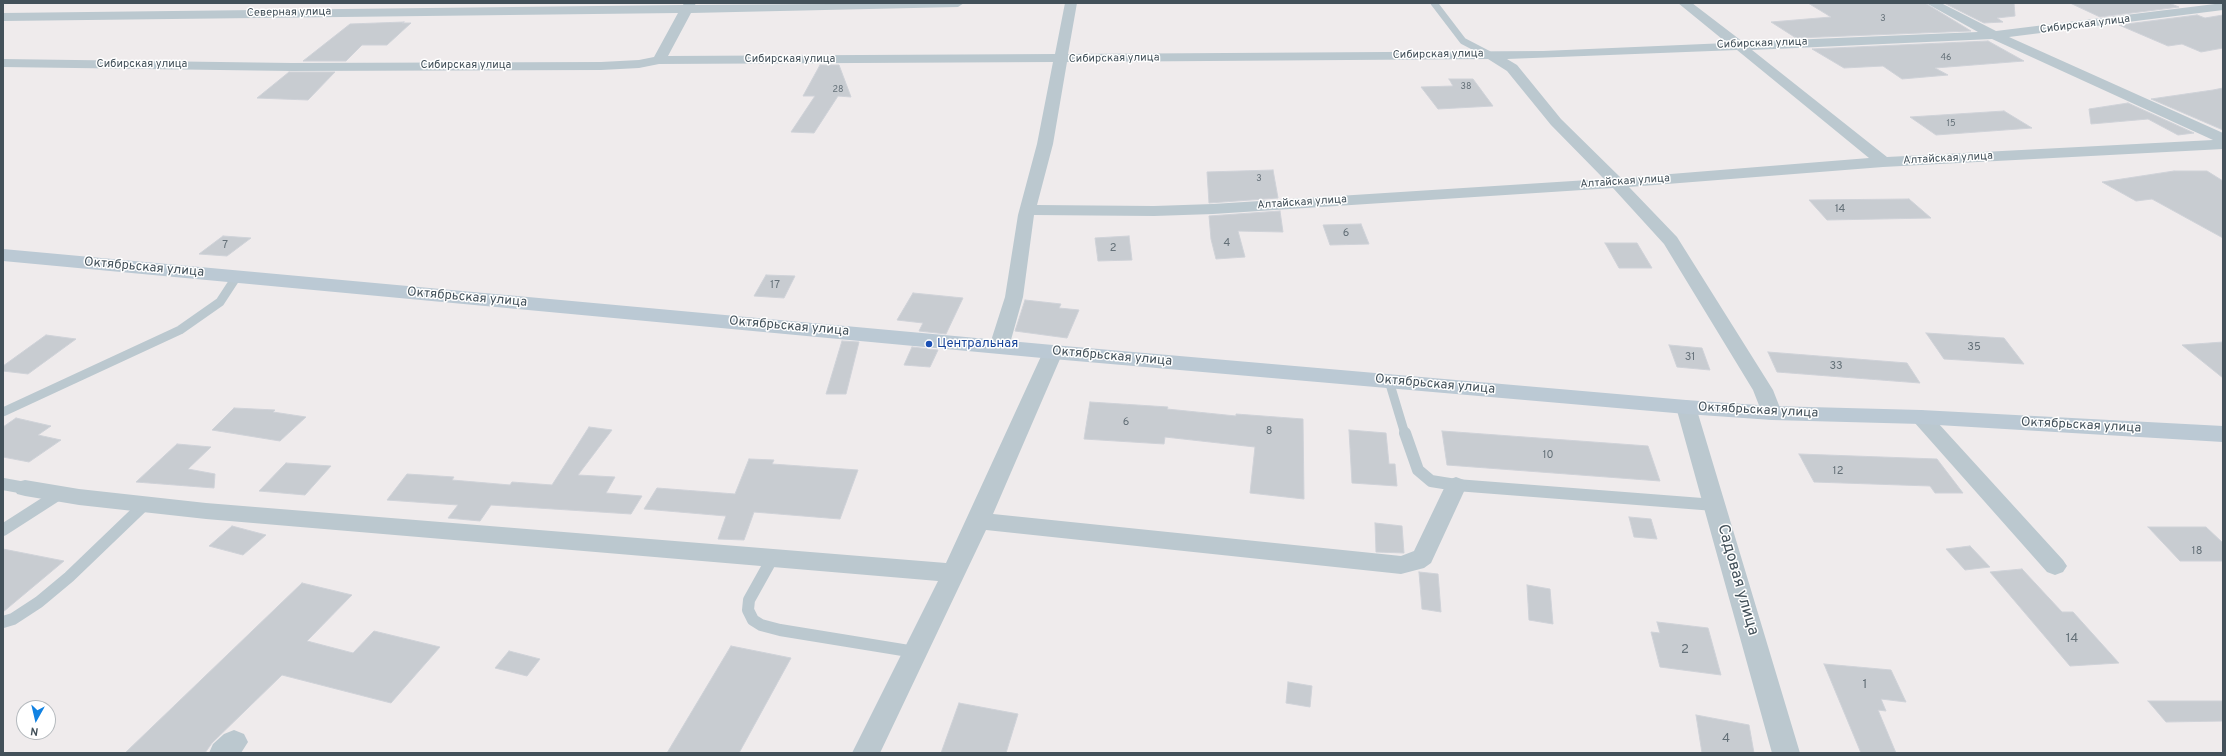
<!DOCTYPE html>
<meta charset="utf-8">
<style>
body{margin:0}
#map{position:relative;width:2226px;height:756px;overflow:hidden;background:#efebec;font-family:Overpass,sans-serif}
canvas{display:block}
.frame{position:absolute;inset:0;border:4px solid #43515a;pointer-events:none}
.north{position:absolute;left:16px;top:700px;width:40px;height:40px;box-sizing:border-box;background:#fff;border:1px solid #b4b9bd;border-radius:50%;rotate:188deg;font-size:11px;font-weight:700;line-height:16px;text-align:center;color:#43515a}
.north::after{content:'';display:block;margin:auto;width:14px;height:18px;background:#1182e2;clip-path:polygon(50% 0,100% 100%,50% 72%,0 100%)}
</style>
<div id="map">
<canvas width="2226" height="756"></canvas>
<div class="frame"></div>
<div class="north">N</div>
</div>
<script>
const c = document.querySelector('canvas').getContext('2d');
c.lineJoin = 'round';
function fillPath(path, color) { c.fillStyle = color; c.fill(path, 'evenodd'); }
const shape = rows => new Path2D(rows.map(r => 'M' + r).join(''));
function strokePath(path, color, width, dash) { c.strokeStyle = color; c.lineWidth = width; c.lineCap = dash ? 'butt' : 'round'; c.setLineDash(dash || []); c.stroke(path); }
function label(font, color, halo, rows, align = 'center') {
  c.font = font + ' Overpass,sans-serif'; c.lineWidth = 3; c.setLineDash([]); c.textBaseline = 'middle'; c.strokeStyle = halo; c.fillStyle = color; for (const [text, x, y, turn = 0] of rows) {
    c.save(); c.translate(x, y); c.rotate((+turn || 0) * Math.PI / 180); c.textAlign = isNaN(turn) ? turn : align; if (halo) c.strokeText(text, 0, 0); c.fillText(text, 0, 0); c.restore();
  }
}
const building = shape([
 [1808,3,1925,3,1971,31,1796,38,1771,22,1831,17,1808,3],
 [1944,3,2014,3,2015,16,1997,18,2003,22,1984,23,1944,3],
 [2070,3,2169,3,2179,7,2100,17,2070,3],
 [2197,15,2205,18,2223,15,2223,48,2201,52,2182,44,2168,46,2119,25,2197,15],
 [404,22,402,23,411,23,387,45,362,45,346,61,303,61,350,24,404,22],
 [1988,41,2024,61,1935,68,1948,75,1902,79,1883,66,1844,68,1812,49,1988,41],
 [820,65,839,65,851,97,838,96,814,133,791,132,815,96,803,96,820,65],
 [289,72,335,72,308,100,257,98,289,72],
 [1449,79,1473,79,1493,106,1438,109,1421,87,1453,86,1449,79],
 [2223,88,2223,130,2151,99,2213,90,2223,88],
 [2128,103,2194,133,2178,135,2148,119,2091,124,2089,109,2128,103],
 [2004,111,2032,128,1936,135,1910,117,2004,111],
 [1273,170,1278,198,1209,203,1207,172,1273,170],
 [2174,171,2207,171,2223,181,2223,238,2152,199,2136,201,2102,182,2174,171],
 [1909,199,1931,218,1827,220,1809,200,1909,199],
 [1280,211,1283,232,1238,231,1245,257,1216,259,1211,239,1209,216,1280,211],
 [1361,224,1369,244,1330,245,1323,225,1361,224],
 [223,236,251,238,227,256,199,254,223,236],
 [1129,236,1132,260,1098,261,1095,238,1129,236],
 [1605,243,1637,243,1652,268,1619,268,1605,243],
 [766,275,795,276,784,298,754,296,766,275],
 [913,293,963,298,946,334,919,331,923,323,897,320,913,293],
 [1025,300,1061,304,1059,308,1079,310,1067,338,1015,331,1025,300],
 [1926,333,2004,338,2024,364,1944,359,1926,333],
 [46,335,76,339,28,374,3,371,3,366,46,335],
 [842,341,859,342,846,394,826,394,842,341],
 [2223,342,2223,378,2182,345,2223,342],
 [1669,345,1702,348,1710,370,1677,367,1669,345],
 [912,347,938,350,930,367,904,365,912,347],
 [1768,352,1907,363,1920,383,1777,372,1768,352],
 [1090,402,1168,407,1167,409,1236,416,1236,414,1303,419,1304,499,1250,493,1255,447,1165,437,1164,444,1084,439,1090,402],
 [234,408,275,410,273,412,306,417,280,441,212,430,234,408],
 [16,418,51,426,38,435,61,440,29,462,3,457,3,427,16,418],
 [589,427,612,430,578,475,615,477,606,493,642,496,631,514,491,505,480,521,448,518,458,505,387,500,407,474,454,477,452,480,510,485,512,482,552,485,589,427],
 [1349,430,1386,433,1389,464,1395,464,1397,486,1352,483,1349,430],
 [1442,431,1648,446,1660,481,1447,465,1442,431],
 [177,444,211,447,188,469,215,474,214,488,136,482,177,444],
 [1799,454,1937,459,1963,493,1935,493,1930,486,1814,482,1799,454],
 [749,459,774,460,772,464,858,470,840,519,754,512,744,540,718,539,726,516,644,509,657,488,735,494,749,459],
 [286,463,331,466,305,495,259,491,286,463],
 [1629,517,1651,519,1657,539,1634,537,1629,517],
 [1375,523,1402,526,1404,553,1376,552,1375,523],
 [232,526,266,535,243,555,209,546,232,526],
 [2148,527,2206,527,2223,543,2223,561,2180,561,2148,527],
 [1970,546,1990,567,1965,570,1946,549,1970,546],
 [3,549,64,561,3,612,3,549],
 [2022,569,2062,612,2073,612,2119,663,2070,666,1990,572,2022,569],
 [1419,572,1438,574,1441,612,1422,609,1419,572],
 [302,583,352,595,307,641,353,653,374,631,440,647,391,703,282,675,212,743,205,753,125,753,302,583],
 [1527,585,1550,589,1553,624,1529,620,1527,585],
 [1657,622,1708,628,1721,675,1660,667,1651,632,1660,633,1657,622],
 [731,646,791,658,739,753,667,753,731,646],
 [509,651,540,659,527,676,495,668,509,651],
 [1824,664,1891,670,1906,702,1881,699,1886,711,1878,710,1896,753,1861,753,1824,664],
 [1288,682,1312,686,1310,707,1286,703,1288,682],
 [2148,701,2223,701,2223,721,2166,722,2148,701],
 [959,703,1018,714,1006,753,941,753,959,703],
 [1696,715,1749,725,1754,753,1702,753,1696,715]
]);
fillPath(building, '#c8ccd1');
strokePath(building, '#cfd2d8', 1);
strokePath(shape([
 [1434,3,1463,41,1488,54]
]), '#bbc8cf', 7);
strokePath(shape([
 [1389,381,1405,434],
 [3,412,180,330,220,302,237,276]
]), '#bbc8cf', 9);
strokePath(shape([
 [1405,433,1418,470,1431,481,1456,485,1715,505],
 [3,484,25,488],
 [3,530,59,494],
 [773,557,749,600,748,610,753,620,761,625,780,630,915,652],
 [3,622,13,619,39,602,69,577,144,505]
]), '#bbc8cf', 12);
fillPath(shape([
 [684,3,696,3,695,5,964,3,958,7,691,13,668,56,1055,54,1065,3,1077,3,1068,54,1543,51,1727,43,1678,3,1692,3,1743,42,1978,32,1926,3,1941,3,1996,31,2223,3,2223,10,2009,37,2223,133,2223,149,1883,167,1629,187,1677,237,1773,390,1782,413,1779,418,1772,420,1765,418,1762,413,1753,390,1664,244,1613,188,1213,214,1154,216,1034,215,1023,297,1009,347,1006,351,999,353,992,351,989,347,1005,297,1018,215,1037,144,1053,62,659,64,639,68,601,70,292,71,3,67,3,59,292,63,601,62,639,60,654,57,678,13,3,21,3,13,683,5,684,3],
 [1992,39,2213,140,1887,157,1752,50,1992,39],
 [1737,50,1869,158,1621,178,1561,119,1517,65,1507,59,1737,50],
 [1488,59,1507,71,1551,125,1604,179,1213,204,1154,206,1037,205,1053,144,1067,62,1488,59],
 [1053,346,1060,348,1063,352,993,514,1401,556,1414,551,1448,480,1456,477,1464,480,1467,485,1431,563,1424,568,1401,574,986,530,880,753,852,753,938,581,206,519,79,505,25,496,17,494,14,488,17,482,25,480,79,489,206,503,946,563,1043,352,1046,348,1053,346],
 [1686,400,1693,402,1696,407,1800,753,1772,753,1676,407,1679,402,1686,400],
 [1921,410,1928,412,2063,560,2067,566,2063,572,2055,575,2047,572,1914,422,1911,417,1914,412,1921,410],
 [234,730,244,734,248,742,241,753,209,753,213,744,224,734,234,730]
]), '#bbc8cf');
fillPath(shape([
 [3,249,1053,345,1686,400,1772,406,1921,410,2223,426,2223,442,1921,424,1772,420,1686,414,1053,359,3,261,3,249]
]), '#bbc9d4');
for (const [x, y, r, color] of [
 [929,344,4,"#1a4fb4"]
]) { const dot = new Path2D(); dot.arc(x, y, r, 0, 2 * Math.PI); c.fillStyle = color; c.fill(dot); strokePath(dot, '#fff', 1.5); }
label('9px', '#647078', null, [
 ["3",1883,19],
 ["46",1946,58],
 ["38",1466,87],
 ["28",838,90],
 ["15",1951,124],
 ["3",1259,179]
]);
label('11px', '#43515a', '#fff', [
 ["Северная улица",289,13,-1],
 ["Сибирская улица",2085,25,-7],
 ["Сибирская улица",1762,44,-2],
 ["Сибирская улица",1438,55,-1],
 ["Сибирская улица",1114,59,-1],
 ["Сибирская улица",790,60],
 ["Сибирская улица",142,65],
 ["Сибирская улица",466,66],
 ["Алтайская улица",1948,159,-3],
 ["Алтайская улица",1625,182,-4],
 ["Алтайская улица",1302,203,-4]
]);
label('11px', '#647078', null, [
 ["14",1840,210],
 ["6",1346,234],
 ["4",1227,244],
 ["7",225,246],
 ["2",1113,249],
 ["17",775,286],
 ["35",1974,348],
 ["31",1690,358],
 ["33",1836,367],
 ["6",1126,423],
 ["8",1269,432],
 ["10",1548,456],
 ["12",1838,472],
 ["18",2197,552]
]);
label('13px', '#43515a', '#fff', [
 ["Октябрьская улица",144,268,5],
 ["Октябрьская улица",467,298,5],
 ["Октябрьская улица",789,327,5],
 ["Октябрьская улица",1112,357,5],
 ["Октябрьская улица",1435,385,5],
 ["Октябрьская улица",1758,411,3],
 ["Октябрьская улица",2081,426,3]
]);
label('13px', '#164399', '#fff', [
 ["Центральная",937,344]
], 'left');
label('13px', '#647078', null, [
 ["14",2072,639],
 ["2",1685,650],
 ["1",1865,685],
 ["4",1726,739]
]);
label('16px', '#43515a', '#fff', [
 ["Садовая улица",1737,580,74]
]);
</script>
